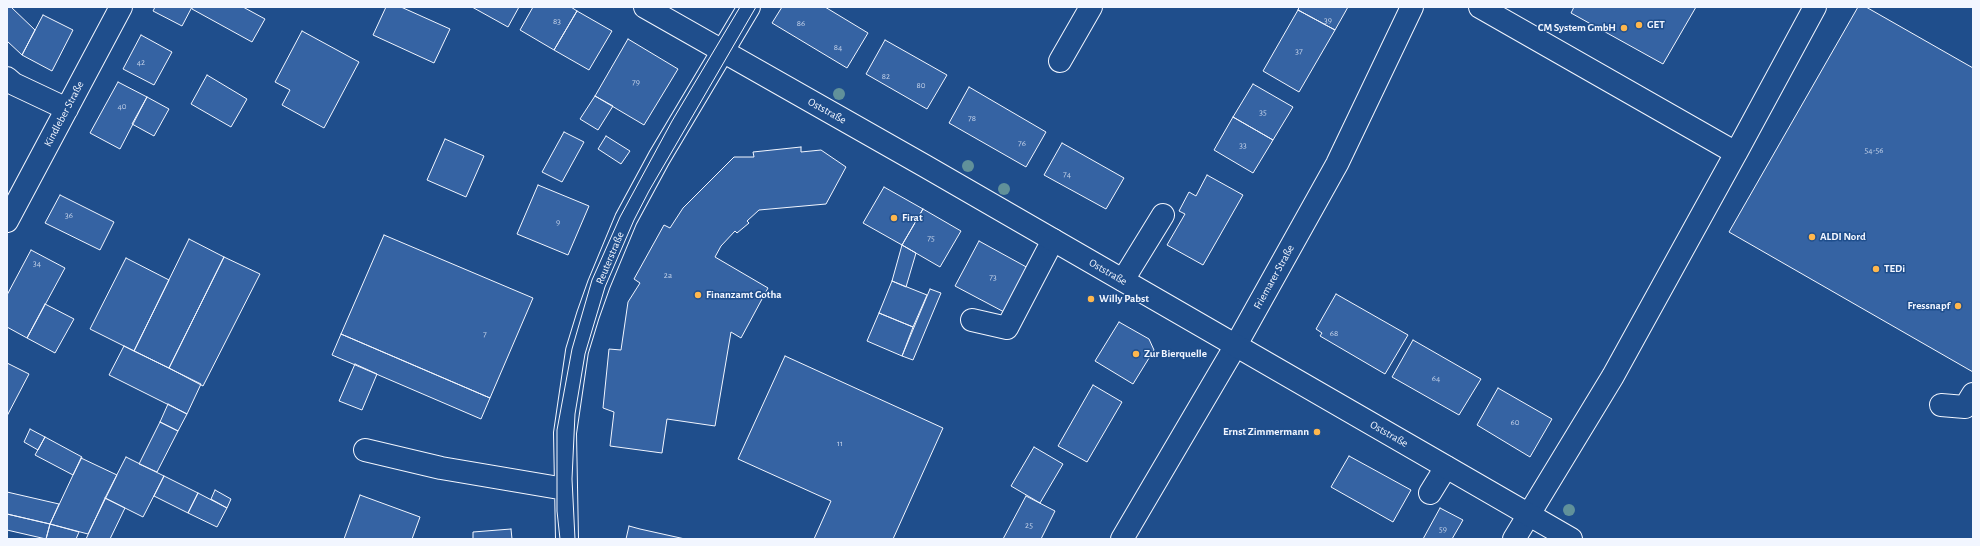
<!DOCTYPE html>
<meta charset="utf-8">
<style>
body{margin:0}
#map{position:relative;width:1980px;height:546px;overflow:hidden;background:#1f4e8c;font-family:"Alegreya Sans",sans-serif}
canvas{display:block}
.frame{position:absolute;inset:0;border:8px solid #f2f6ff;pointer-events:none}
</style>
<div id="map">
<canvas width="1980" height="546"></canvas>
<div class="frame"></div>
</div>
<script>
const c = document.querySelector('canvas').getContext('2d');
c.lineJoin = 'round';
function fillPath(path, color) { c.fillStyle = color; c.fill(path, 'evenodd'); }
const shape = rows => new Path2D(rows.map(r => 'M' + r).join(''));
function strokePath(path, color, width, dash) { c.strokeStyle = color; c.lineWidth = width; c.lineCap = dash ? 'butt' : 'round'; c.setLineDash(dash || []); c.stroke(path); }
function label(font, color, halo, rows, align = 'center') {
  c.font = font + ' "Alegreya Sans",sans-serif'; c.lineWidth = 3; c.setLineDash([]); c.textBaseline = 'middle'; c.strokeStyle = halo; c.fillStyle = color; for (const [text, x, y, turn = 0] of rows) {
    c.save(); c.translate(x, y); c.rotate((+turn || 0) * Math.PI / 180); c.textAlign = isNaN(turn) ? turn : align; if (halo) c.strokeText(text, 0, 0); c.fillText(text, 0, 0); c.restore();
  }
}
const building = shape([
 [7,7,11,7,35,30,22,55,7,41,7,7],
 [155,7,192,7,182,26,153,11,155,7],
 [192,7,243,7,265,19,252,42,192,9,192,7],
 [386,7,401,7,450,29,434,63,373,35,386,7],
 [472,7,519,7,508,27,472,7],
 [533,7,571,7,577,11,554,50,520,30,533,7],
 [782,7,825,7,868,33,847,68,772,23,782,7],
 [1299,7,1348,7,1335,30,1298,10,1299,7],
 [1574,7,1696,7,1663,64,1571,13,1574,7],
 [1858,7,1866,7,1973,68,1973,372,1729,232,1858,7],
 [1298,10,1335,30,1299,92,1263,71,1298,10],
 [577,11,612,31,589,70,554,50,577,11],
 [43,15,73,30,52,71,22,55,43,15],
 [302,31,359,62,324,128,282,105,290,90,275,82,302,31],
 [141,35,172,52,154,85,123,69,141,35],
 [628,39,678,69,644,125,595,96,628,39],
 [885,40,947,75,927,109,866,74,885,40],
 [207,75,247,99,231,127,191,104,207,75],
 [118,82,147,97,120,149,90,133,118,82],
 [1253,84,1293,107,1273,140,1233,117,1253,84],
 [969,87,1046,132,1026,167,949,123,969,87],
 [595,96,613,106,598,130,580,119,595,96],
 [147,97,169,109,154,136,132,124,147,97],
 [1233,117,1273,140,1253,173,1214,150,1233,117],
 [564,132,584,142,562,182,542,172,564,132],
 [606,136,630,151,621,164,598,149,606,136],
 [445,139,484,156,466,197,427,180,445,139],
 [1062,143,1124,178,1106,209,1044,175,1062,143],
 [801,147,801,152,821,150,846,167,826,204,759,210,747,221,749,223,737,233,735,231,721,246,715,257,768,288,741,338,731,332,715,426,667,419,662,453,610,446,614,412,603,408,609,349,621,350,628,302,640,283,634,279,664,225,670,228,683,208,734,157,754,157,753,152,801,147],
 [1207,175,1243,195,1203,265,1167,245,1185,214,1179,211,1189,192,1196,196,1207,175],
 [538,185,589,206,568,255,517,234,538,185],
 [884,187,923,209,902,245,863,223,884,187],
 [60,195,114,222,100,250,45,223,60,195],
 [923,209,961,231,940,267,902,245,923,209],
 [384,235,533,298,490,398,341,334,384,235],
 [189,239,224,257,169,368,134,351,189,239],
 [979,241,1030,269,1006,313,955,286,979,241],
 [902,245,916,253,906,287,892,281,902,245],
 [31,250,65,268,27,338,7,327,7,295,31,250],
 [224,257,260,274,203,386,169,368,224,257],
 [126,258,169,280,134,351,90,329,126,258],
 [892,281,927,295,913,327,879,313,892,281],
 [930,289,941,293,913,360,902,356,930,289],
 [1336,294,1408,335,1385,374,1320,336,1322,333,1316,329,1336,294],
 [45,304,74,319,55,353,27,338,45,304],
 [879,313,913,327,902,356,867,341,879,313],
 [1119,322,1149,339,1154,350,1133,384,1095,361,1119,322],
 [341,334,490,398,481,419,332,355,341,334],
 [1413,340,1481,379,1459,415,1392,377,1413,340],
 [124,346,201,384,187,414,109,375,124,346],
 [785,356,943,428,893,539,814,539,831,501,738,459,785,356],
 [7,363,29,374,7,416,7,363],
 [355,364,377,374,362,410,339,401,355,364],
 [1093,385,1122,402,1087,462,1058,446,1093,385],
 [1498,388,1552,419,1530,457,1477,425,1498,388],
 [168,404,187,414,178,431,160,422,168,404],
 [160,422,178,431,157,472,139,464,160,422],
 [30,429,45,437,38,450,24,442,30,429],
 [45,437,82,457,73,475,35,455,45,437],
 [1034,447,1063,464,1040,503,1011,486,1034,447],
 [1349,456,1411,490,1393,522,1331,487,1349,456],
 [126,457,164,476,143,517,105,498,126,457],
 [81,458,117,475,88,534,50,524,81,458],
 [164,476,198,493,188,513,154,496,164,476],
 [215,490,231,499,227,508,211,499,215,490],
 [7,492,59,504,50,524,7,514,7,492],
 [198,493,227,508,217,527,188,513,198,493],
 [360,495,420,517,412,539,344,539,360,495],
 [1026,496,1055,511,1041,539,1003,539,1026,496],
 [105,498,125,508,110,539,86,539,105,498],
 [1440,508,1463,520,1452,539,1423,539,1440,508],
 [7,514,50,524,46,539,7,530,7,514],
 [50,524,79,532,76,539,46,539,50,524],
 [629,526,640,529,685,539,626,539,629,526],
 [511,529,512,539,473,539,473,532,511,529]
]);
fillPath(building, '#3563a3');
strokePath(building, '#f2f6ff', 1);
const minor = shape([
 [1480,7,1736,153,1815,7],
 [1060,61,1091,7],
 [7,78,14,84,67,109],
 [7,221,121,7],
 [1123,280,1163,215],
 [972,320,1007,328,1053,240],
 [1941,405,1965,407,1973,394],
 [365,450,441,468,565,489],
 [1430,493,1446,467],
 [567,539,565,433,577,351,588,315,599,284,626,219,659,158,749,7],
 [1122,539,1236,345,1337,164,1412,7],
 [1514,539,1613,376,1736,153]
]);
const major = shape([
 [645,7,925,166,1571,539]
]);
strokePath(minor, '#f2f6ff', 24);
strokePath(major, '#f2f6ff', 24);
strokePath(minor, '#1f4e8c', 22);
strokePath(major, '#1f4e8c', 22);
strokePath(shape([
 [560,539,557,511,557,430,572,349,592,280,620,217,672,121,740,7],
 [575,539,572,479,575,414,585,354,605,287,634,220,649,191,756,7]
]), '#f2f6ff', 1);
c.fillStyle = '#61919a';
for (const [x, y] of [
 [839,94],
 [968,166],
 [1004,189],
 [1569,510]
]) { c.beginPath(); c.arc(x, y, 6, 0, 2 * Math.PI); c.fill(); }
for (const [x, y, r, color] of [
 [1639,25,4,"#ffb74d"],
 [1624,28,4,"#ffb74d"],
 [894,218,4,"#ffb74d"],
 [1812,237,4,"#ffb74d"],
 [1876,269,4,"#ffb74d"],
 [698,295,4,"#ffb74d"],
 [1091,299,4,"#ffb74d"],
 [1958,306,4,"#ffb74d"],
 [1136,354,4,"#ffb74d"],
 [1317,432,4,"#ffb74d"]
]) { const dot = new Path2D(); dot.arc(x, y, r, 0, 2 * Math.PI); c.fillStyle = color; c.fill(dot); strokePath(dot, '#1f4e8c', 1.5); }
label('9px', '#c3d1e8', null, [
 ["39",1328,20],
 ["83",557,21],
 ["86",801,23],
 ["84",838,47],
 ["37",1299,51],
 ["42",141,62],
 ["82",886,76],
 ["79",636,82],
 ["80",921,85],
 ["40",122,106],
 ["35",1263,112],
 ["78",972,118],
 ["76",1022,143],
 ["33",1243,145],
 ["54-56",1874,150],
 ["74",1067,174],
 ["36",69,215],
 ["9",558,222],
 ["75",931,238],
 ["34",37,263],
 ["2a",668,275],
 ["73",993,277],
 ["68",1334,333],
 ["7",485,334],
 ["64",1436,378],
 ["60",1515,422],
 ["11",840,443],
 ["25",1029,525],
 ["59",1443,529]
]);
label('bold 11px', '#f2f6ff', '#1f4e8c', [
 ["GET",1647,25],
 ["CM System GmbH",1616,28,"right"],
 ["Firat",902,218],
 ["ALDI Nord",1820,237],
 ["TEDi",1884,269],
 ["Finanzamt Gotha",706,295],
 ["Willy Pabst",1099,299],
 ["Fressnapf",1950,306,"right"],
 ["Zur Bierquelle",1144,354],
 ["Ernst Zimmermann",1309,432,"right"]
], 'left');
label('11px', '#f2f6ff', '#1f4e8c', [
 ["Oststraße",827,111,29],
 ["Kindleber Straße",64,114,-62],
 ["Reuterstraße",610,258,-67],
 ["Oststraße",1108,272,30],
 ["Friemarer Straße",1274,277,-61],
 ["Oststraße",1389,434,30]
]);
</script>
